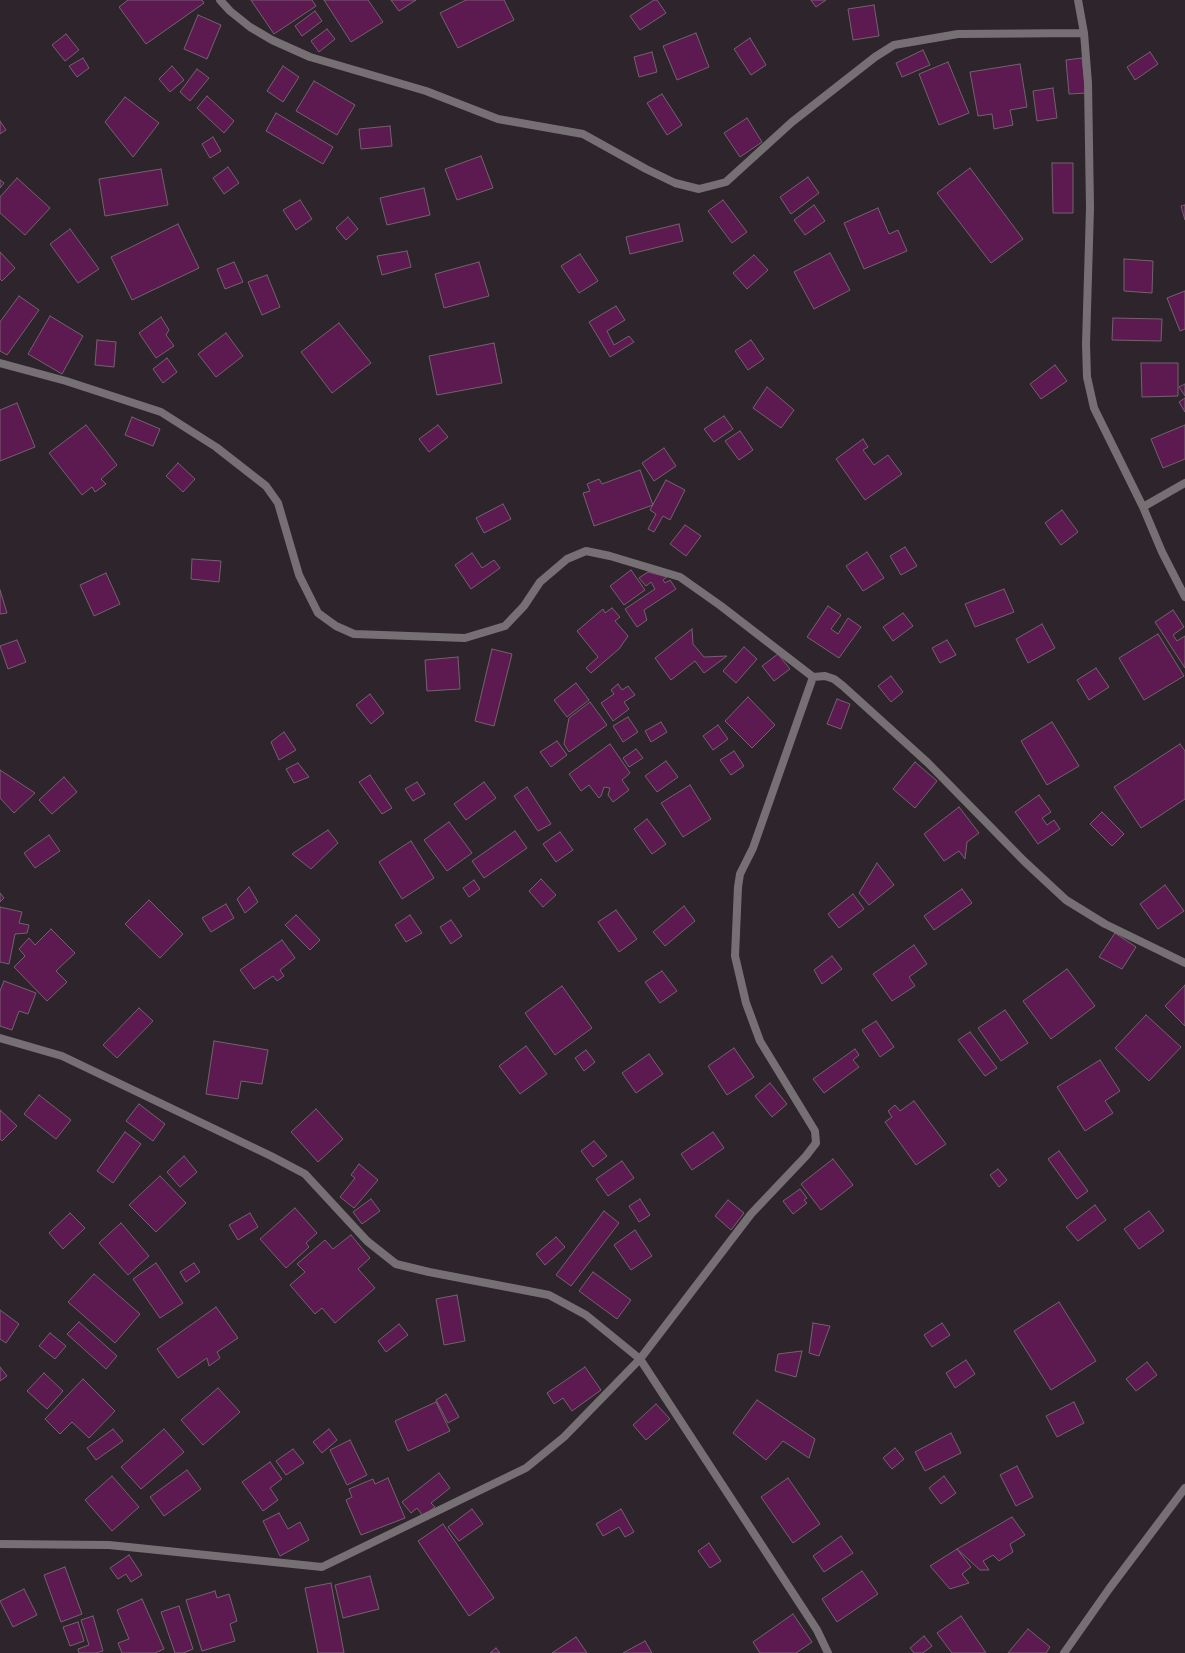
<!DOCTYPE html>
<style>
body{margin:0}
canvas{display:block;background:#2e242b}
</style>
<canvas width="1185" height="1653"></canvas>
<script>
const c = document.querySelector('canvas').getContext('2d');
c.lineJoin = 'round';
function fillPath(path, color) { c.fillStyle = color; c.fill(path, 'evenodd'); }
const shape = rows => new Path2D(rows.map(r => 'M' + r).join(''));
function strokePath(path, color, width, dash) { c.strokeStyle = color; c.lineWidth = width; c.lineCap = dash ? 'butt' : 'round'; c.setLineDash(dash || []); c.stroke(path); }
const building = shape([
 [128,0,202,0,204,3,146,44,119,7,128,0],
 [251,0,312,0,316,6,274,34,251,0],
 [324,0,368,0,383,22,351,42,324,0],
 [391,0,416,0,399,11,391,0],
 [466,0,504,0,514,20,458,48,440,13,466,0],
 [654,0,657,0,666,13,640,30,630,16,654,0],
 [811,0,826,0,816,7,811,0],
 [874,5,879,36,853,40,848,9,874,5],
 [315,11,322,21,302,36,295,26,315,11],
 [198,15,221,25,207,59,184,49,198,15],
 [327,29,335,39,319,52,311,41,327,29],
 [696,33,709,67,677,80,663,46,696,33],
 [66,34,79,50,65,61,52,45,66,34],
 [750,38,766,65,751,75,734,49,750,38],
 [923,50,930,65,902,77,896,63,923,50],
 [652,52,657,72,639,77,634,57,652,52],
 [1150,52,1158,64,1135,80,1127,67,1150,52],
 [83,58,89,68,77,77,69,66,83,58],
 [1082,58,1086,93,1069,94,1066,60,1082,58],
 [948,62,969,113,939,125,919,74,948,62],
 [1020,64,1027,107,1010,110,1013,125,994,129,992,114,978,116,970,72,1020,64],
 [172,66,184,80,170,92,159,79,172,66],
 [283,66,299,77,283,102,267,91,283,66],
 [197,69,209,78,190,101,180,92,197,69],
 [314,81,355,105,337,135,296,111,314,81],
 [1053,88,1057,118,1037,121,1033,91,1053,88],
 [662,94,682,125,667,135,647,103,662,94],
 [207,96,234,121,224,133,197,108,207,96],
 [125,97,159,123,133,157,105,122,125,97],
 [276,113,333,147,323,164,266,131,276,113],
 [747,118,762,142,740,157,724,133,747,118],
 [0,121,6,130,0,134,0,121],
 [390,126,392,146,361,149,359,129,390,126],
 [213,137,221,151,210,158,202,144,213,137],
 [481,156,493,188,457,200,445,169,481,156],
 [1052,163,1073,163,1073,213,1053,213,1052,163],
 [228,167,239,183,224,194,213,178,228,167],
 [970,168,1023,239,991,263,937,193,970,168],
 [161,169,168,205,105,216,99,179,161,169],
 [808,177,819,193,791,214,780,197,808,177],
 [17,178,50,208,25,235,0,213,0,197,17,178],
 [0,180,4,183,0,188,0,180],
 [424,188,430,215,387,225,380,198,424,188],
 [300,200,312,219,296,230,283,210,300,200],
 [723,200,747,232,732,243,708,211,723,200],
 [814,205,825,221,805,235,794,220,814,205],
 [1185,205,1185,220,1181,206,1185,205],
 [878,208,889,234,898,230,907,251,864,269,844,223,878,208],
 [348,217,358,229,346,240,336,228,348,217],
 [178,224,199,268,132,300,111,257,178,224],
 [679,224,683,241,630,254,626,237,679,224],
 [70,229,99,269,78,283,50,244,70,229],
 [407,251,411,267,382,275,377,256,407,251],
 [0,252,15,268,2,281,0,279,0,252],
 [830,253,850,290,814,309,794,272,830,253],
 [580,254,598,281,579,293,561,266,580,254],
 [754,255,768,270,747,289,733,273,754,255],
 [1124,259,1153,261,1152,293,1124,291,1124,259],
 [234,262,243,282,225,289,217,269,234,262],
 [479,262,489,296,444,308,435,274,479,262],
 [267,275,280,307,262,315,248,282,267,275],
 [1185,291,1185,329,1180,331,1167,298,1185,291],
 [19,296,39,310,7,355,0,351,0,322,19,296],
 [616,306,625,320,607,331,614,345,629,336,634,342,610,357,589,322,616,306],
 [50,316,83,336,62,374,28,354,50,316],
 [161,317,169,330,166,335,174,346,156,358,139,333,161,317],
 [1113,318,1162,319,1161,341,1112,340,1113,318],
 [339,323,371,363,332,393,301,352,339,323],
 [226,333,243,356,216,377,198,354,226,333],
 [97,340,116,342,114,367,95,365,97,340],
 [751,340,764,359,748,370,735,351,751,340],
 [494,343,502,383,437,395,429,356,494,343],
 [167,358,177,372,163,383,153,369,167,358],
 [1141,363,1178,363,1178,396,1142,397,1141,363],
 [1055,365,1067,381,1041,399,1030,384,1055,365],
 [1185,384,1185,396,1179,387,1185,384],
 [767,387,794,410,781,428,753,408,767,387],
 [1185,398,1185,412,1179,402,1185,398],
 [17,403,35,447,0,461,0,410,17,403],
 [724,416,733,429,714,442,704,429,724,416],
 [132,417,160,429,153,446,125,435,132,417],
 [86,425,117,465,101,479,106,484,95,492,92,487,82,495,49,453,86,425],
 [438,425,448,437,429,452,419,439,438,425],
 [1185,425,1185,459,1163,468,1151,439,1185,425],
 [740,431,753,450,739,460,725,441,740,431],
 [863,439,868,447,863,450,874,465,888,455,902,474,865,500,836,459,863,439],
 [664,448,676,466,654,481,642,463,664,448],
 [178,463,195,479,183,492,166,476,178,463],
 [640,470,653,505,594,526,583,493,590,491,587,484,599,479,602,484,640,470],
 [666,480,685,490,670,520,663,516,654,532,648,529,656,514,650,510,666,480],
 [503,504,511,519,484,533,476,518,503,504],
 [1062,510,1078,532,1061,545,1045,523,1062,510],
 [685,525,701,536,686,556,670,544,685,525],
 [905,547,917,566,901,575,890,556,905,547],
 [867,552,884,578,863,591,846,566,867,552],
 [472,553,482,568,494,560,500,568,471,589,455,565,472,553],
 [192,559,221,561,219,582,191,579,192,559],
 [631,570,645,590,624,605,610,586,631,570],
 [648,572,667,577,663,580,665,583,670,580,676,589,644,610,647,620,637,627,625,609,655,589,651,582,646,586,639,578,648,572],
 [106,573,120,604,94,616,80,585,106,573],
 [1004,589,1014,612,975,627,965,604,1004,589],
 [0,590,7,613,0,614,0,590],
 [828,606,841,615,831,629,838,634,848,618,861,627,839,658,807,637,828,606],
 [612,608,620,617,615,621,628,636,619,649,591,673,586,668,598,657,577,631,603,609,605,613,612,608],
 [1173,610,1184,627,1173,635,1177,641,1185,636,1185,668,1155,622,1173,610],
 [903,613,913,626,893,641,883,627,903,613],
 [1042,624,1055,648,1028,663,1016,639,1042,624],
 [692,629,693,644,704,657,727,656,704,673,695,661,671,680,655,658,692,629],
 [1158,634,1184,676,1144,700,1119,658,1158,634],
 [17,640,26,662,8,669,0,646,17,640],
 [947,640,956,655,940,663,932,648,947,640],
 [744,647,757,659,736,683,723,671,744,647],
 [492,649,512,654,494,726,475,721,492,649],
 [778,654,790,669,774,681,762,666,778,654],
 [458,657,460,689,427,691,425,660,458,657],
 [1096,668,1109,687,1089,700,1077,680,1096,668],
 [891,676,903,692,891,702,878,686,891,676],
 [576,683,589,700,567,717,554,700,576,683],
 [618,684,622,690,628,686,635,695,624,702,629,709,613,721,601,703,614,694,611,690,618,684],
 [370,694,384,713,371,724,356,705,370,694],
 [748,697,775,725,752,748,725,721,748,697],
 [837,699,850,704,841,729,827,724,837,699],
 [590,702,607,725,569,752,564,744,569,718,590,702],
 [628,717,638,732,623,742,613,726,628,717],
 [661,722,667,732,651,742,645,731,661,722],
 [1052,722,1079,766,1047,785,1021,741,1052,722],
 [718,725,728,739,713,750,703,736,718,725],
 [284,732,296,750,279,760,271,742,284,732],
 [557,741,567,755,551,767,540,752,557,741],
 [610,744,630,773,622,780,629,790,613,802,608,795,610,788,604,787,601,796,599,798,589,785,581,791,569,774,610,744],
 [1180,744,1185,751,1185,799,1141,828,1114,787,1180,744],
 [636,749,643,758,629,767,623,758,636,749],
 [734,751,744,766,731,775,720,760,734,751],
 [666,761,678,777,657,792,645,776,666,761],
 [915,762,937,781,915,808,893,789,915,762],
 [298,763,309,777,294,783,286,769,298,763],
 [0,770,35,793,14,813,0,798,0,770],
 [370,775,392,808,382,814,359,782,370,775],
 [64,777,77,792,52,814,39,800,64,777],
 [417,782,425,794,413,801,405,789,417,782],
 [484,782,496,798,466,820,454,804,484,782],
 [690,785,711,819,683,837,661,803,690,785],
 [527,787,551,824,538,831,514,796,527,787],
 [1039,795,1051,812,1042,818,1047,825,1054,820,1060,829,1038,844,1015,812,1039,795],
 [959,807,979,833,967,842,965,859,959,851,944,861,924,834,959,807],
 [1102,812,1124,834,1112,846,1090,824,1102,812],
 [647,819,666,844,652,854,634,829,647,819],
 [449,822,472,853,447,871,424,840,449,822],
 [328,830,338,843,311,869,292,854,328,830],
 [515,831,527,848,484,878,472,861,515,831],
 [560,832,573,850,556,862,543,844,560,832],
 [49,835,60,851,35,868,24,853,49,835],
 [411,841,434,878,402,899,379,862,411,841],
 [877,863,894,885,869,905,859,893,877,863],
 [541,879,556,895,543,907,529,891,541,879],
 [474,880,480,889,469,897,463,888,474,880],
 [1165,885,1184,911,1158,929,1140,904,1165,885],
 [249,887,258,902,245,913,237,899,249,887],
 [962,889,972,903,934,930,924,916,962,889],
 [0,893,4,898,0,902,0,893],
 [853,894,864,909,839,928,828,914,853,894],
 [149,900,183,934,160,958,125,924,149,900],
 [226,904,234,918,211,932,202,918,226,904],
 [684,906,695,921,665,946,653,932,684,906],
 [0,907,22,912,19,923,29,925,27,933,15,934,9,964,0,962,0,907],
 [616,910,637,939,619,952,598,922,616,910],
 [296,915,320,940,310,950,285,925,296,915],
 [410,915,422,933,406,942,395,925,410,915],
 [451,920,462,936,451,944,440,927,451,920],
 [51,929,75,953,56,971,67,982,47,1001,14,967,25,956,19,949,29,938,35,945,51,929],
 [1115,933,1136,947,1122,969,1099,957,1115,933],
 [282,940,295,958,280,970,284,976,277,981,273,976,254,989,240,970,282,940],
 [914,945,927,964,909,977,915,986,892,1001,873,974,914,945],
 [832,956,842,969,822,984,814,970,832,956],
 [1067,969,1095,1006,1051,1039,1023,1001,1067,969],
 [662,971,677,991,660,1003,645,982,662,971],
 [4,981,36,993,28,1014,19,1011,12,1030,0,1026,0,991,4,981],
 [1185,985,1185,1026,1165,1006,1185,985],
 [562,986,592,1028,555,1055,525,1013,562,986],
 [139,1008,153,1021,117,1058,103,1045,139,1008],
 [1005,1010,1028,1043,1001,1061,978,1028,1005,1010],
 [1146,1015,1181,1047,1149,1081,1115,1048,1146,1015],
 [876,1021,894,1047,880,1057,862,1030,876,1021],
 [970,1032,997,1068,985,1076,958,1040,970,1032],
 [214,1041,268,1050,262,1084,241,1081,238,1099,206,1094,214,1041],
 [526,1046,547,1074,520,1094,499,1066,526,1046],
 [734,1048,754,1077,727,1095,708,1066,734,1048],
 [855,1049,859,1055,853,1060,859,1067,824,1093,813,1079,855,1049],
 [586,1050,595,1062,584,1071,575,1058,586,1050],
 [649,1054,663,1074,636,1093,622,1073,649,1054],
 [1100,1060,1120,1091,1105,1101,1113,1113,1085,1131,1057,1087,1100,1060],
 [770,1083,787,1104,772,1117,755,1096,770,1083],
 [39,1095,71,1120,56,1139,24,1114,39,1095],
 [914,1101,946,1144,916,1165,885,1122,892,1117,888,1111,895,1105,900,1111,914,1101],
 [139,1104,165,1124,153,1141,126,1121,139,1104],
 [316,1109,343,1139,318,1162,291,1132,316,1109],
 [0,1110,17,1126,2,1141,0,1139,0,1110],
 [125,1132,141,1144,113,1183,97,1171,125,1132],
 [713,1132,724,1148,692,1170,681,1154,713,1132],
 [594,1141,607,1156,593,1167,581,1151,594,1141],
 [1059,1151,1088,1191,1077,1199,1048,1159,1059,1151],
 [184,1156,197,1172,180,1187,167,1172,184,1156],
 [833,1159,853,1185,821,1210,801,1184,833,1159],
 [622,1161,634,1178,608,1196,596,1179,622,1161],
 [359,1164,378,1180,354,1208,340,1197,355,1178,351,1175,359,1164],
 [998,1169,1007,1180,999,1187,990,1175,998,1169],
 [160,1176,186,1203,156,1232,129,1205,160,1176],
 [800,1189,807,1198,804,1200,807,1203,793,1214,783,1201,800,1189],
 [371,1199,380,1211,362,1224,353,1212,371,1199],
 [640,1199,650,1215,639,1222,629,1206,640,1199],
 [728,1200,744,1213,731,1230,715,1216,728,1200],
 [1095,1205,1106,1220,1078,1241,1066,1227,1095,1205],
 [295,1208,317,1233,306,1243,309,1247,286,1268,260,1239,295,1208],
 [604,1211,619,1223,571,1286,556,1275,604,1211],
 [1149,1211,1164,1231,1139,1249,1124,1229,1149,1211],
 [70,1213,85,1228,63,1249,49,1233,70,1213],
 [250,1213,258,1227,238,1240,229,1225,250,1213],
 [121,1223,149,1256,128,1275,99,1243,121,1223],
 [635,1230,652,1256,631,1270,614,1245,635,1230],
 [351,1235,370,1258,358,1269,375,1288,335,1323,322,1308,315,1314,290,1285,305,1272,297,1264,325,1240,333,1249,351,1235],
 [556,1237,565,1247,545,1265,536,1254,556,1237],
 [156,1263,183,1303,160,1318,133,1279,156,1263],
 [194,1263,200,1272,186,1282,180,1272,194,1263],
 [593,1272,631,1300,617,1319,579,1291,593,1272],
 [94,1274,140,1314,115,1343,68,1302,94,1274],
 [457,1295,465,1341,444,1345,436,1299,457,1295],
 [1059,1302,1096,1361,1051,1390,1014,1331,1059,1302],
 [216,1307,238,1338,217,1352,220,1358,209,1366,207,1358,178,1378,157,1349,216,1307],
 [0,1310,19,1324,6,1343,0,1339,0,1310],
 [79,1322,117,1356,106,1369,67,1334,79,1322],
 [813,1323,830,1326,819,1356,809,1353,813,1323],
 [942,1323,950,1335,932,1347,924,1335,942,1323],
 [399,1324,408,1335,386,1352,378,1341,399,1324],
 [50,1333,66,1346,55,1359,39,1346,50,1333],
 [802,1351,796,1377,775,1371,778,1354,802,1351],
 [966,1360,975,1374,955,1388,946,1373,966,1360],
 [1147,1362,1157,1375,1136,1391,1126,1379,1147,1362],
 [0,1367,7,1376,0,1381,0,1367],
 [585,1367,601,1390,572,1411,563,1398,554,1404,547,1393,585,1367],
 [44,1373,63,1391,47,1409,27,1391,44,1373],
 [83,1379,115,1411,89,1438,72,1422,60,1434,45,1419,83,1379],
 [218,1388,240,1412,203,1445,181,1420,218,1388],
 [446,1394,459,1417,448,1423,436,1400,446,1394],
 [757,1400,815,1439,809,1458,783,1441,766,1460,733,1433,757,1400],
 [436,1402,450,1431,408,1451,395,1421,436,1402],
 [1074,1402,1084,1423,1057,1437,1046,1416,1074,1402],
 [656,1404,670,1419,646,1440,633,1425,656,1404],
 [113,1429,123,1441,96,1460,87,1448,113,1429],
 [164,1429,184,1452,141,1489,121,1467,164,1429],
 [329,1429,337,1440,322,1453,313,1442,329,1429],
 [951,1433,961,1453,925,1471,915,1452,951,1433],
 [350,1440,367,1475,347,1485,330,1450,350,1440],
 [895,1448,904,1459,892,1469,883,1458,895,1448],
 [293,1449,304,1463,286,1475,276,1461,293,1449],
 [270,1462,282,1479,270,1488,278,1500,263,1511,242,1482,270,1462],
 [1017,1466,1033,1497,1016,1506,1000,1475,1017,1466],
 [187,1470,201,1489,164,1516,150,1497,187,1470],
 [439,1473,450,1488,431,1503,435,1507,423,1516,417,1508,411,1513,402,1502,439,1473],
 [112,1476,139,1507,112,1531,85,1500,112,1476],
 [944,1476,956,1493,941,1504,929,1488,944,1476],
 [388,1478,405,1518,361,1535,346,1500,352,1497,349,1489,373,1479,375,1484,388,1478],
 [788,1478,820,1524,793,1543,761,1497,788,1478],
 [472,1509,483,1524,459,1541,448,1527,472,1509],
 [621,1509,634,1532,625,1537,619,1527,603,1536,596,1524,621,1509],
 [279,1513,288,1529,300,1522,309,1540,280,1556,263,1521,279,1513],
 [1012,1517,1025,1535,1010,1544,1013,1552,999,1561,993,1555,983,1561,989,1570,980,1570,957,1549,1012,1517],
 [443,1524,494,1598,469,1616,418,1541,443,1524],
 [841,1536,853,1553,824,1572,813,1556,841,1536],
 [709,1543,721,1561,710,1568,698,1551,709,1543],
 [957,1549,971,1567,962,1574,969,1583,950,1589,930,1566,957,1549],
 [129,1555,142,1575,131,1582,126,1574,118,1579,110,1568,129,1555],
 [65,1567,82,1614,61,1622,44,1575,65,1567],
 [862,1571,878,1594,837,1622,822,1599,862,1571],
 [370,1576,379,1609,343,1618,335,1585,370,1576],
 [331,1583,344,1653,318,1653,305,1588,331,1583],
 [24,1589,37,1615,13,1627,0,1601,24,1589],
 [215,1591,217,1598,229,1594,237,1621,230,1624,235,1641,202,1651,186,1600,215,1591],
 [142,1599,164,1649,155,1653,122,1653,118,1643,129,1639,117,1610,142,1599],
 [179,1606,193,1649,183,1653,175,1653,161,1612,179,1606],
 [793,1614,812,1642,796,1653,760,1653,753,1642,793,1614],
 [93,1616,103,1651,96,1653,79,1653,78,1649,89,1645,81,1620,93,1616],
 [961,1616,986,1653,952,1653,937,1633,961,1616],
 [78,1622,84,1641,70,1646,63,1627,78,1622],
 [1028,1629,1050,1647,1046,1653,1008,1653,1028,1629],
 [924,1636,932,1646,923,1653,914,1653,910,1648,924,1636],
 [576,1637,587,1653,552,1653,576,1637],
 [645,1641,652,1653,623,1653,645,1641],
 [496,1648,500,1653,490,1653,496,1648]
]);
fillPath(building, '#5d1a50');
strokePath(building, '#70636c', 1);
strokePath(shape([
 [220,0,230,11,250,27,272,40,310,57,426,91,498,119,583,134,646,169,675,183,699,189,726,182,792,122,875,57,894,45,958,34,1084,33],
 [1078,0,1084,33,1088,83,1090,208,1086,344,1087,377,1094,408,1143,507,1162,552,1185,597],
 [0,363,66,381,161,412,216,447,266,486,278,503,299,575,318,613,336,626,354,634,465,638,505,626,524,606,540,582,567,559,586,551,610,556,680,577,721,606,813,677],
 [1143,507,1185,483],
 [0,1038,62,1056,271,1156,305,1174,367,1241,396,1264,429,1272,549,1295,586,1315,640,1359,817,1630,828,1653],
 [0,1544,109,1545,322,1567,526,1468,564,1437,640,1359,751,1214,806,1156,816,1143,815,1131,760,1041,746,1003,735,956,738,887,740,874,753,848,813,677,825,676,834,679,843,686,928,763,1024,861,1066,900,1105,924,1185,963],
 [1064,1653,1109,1589,1185,1488]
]), '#767074', 8);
</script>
